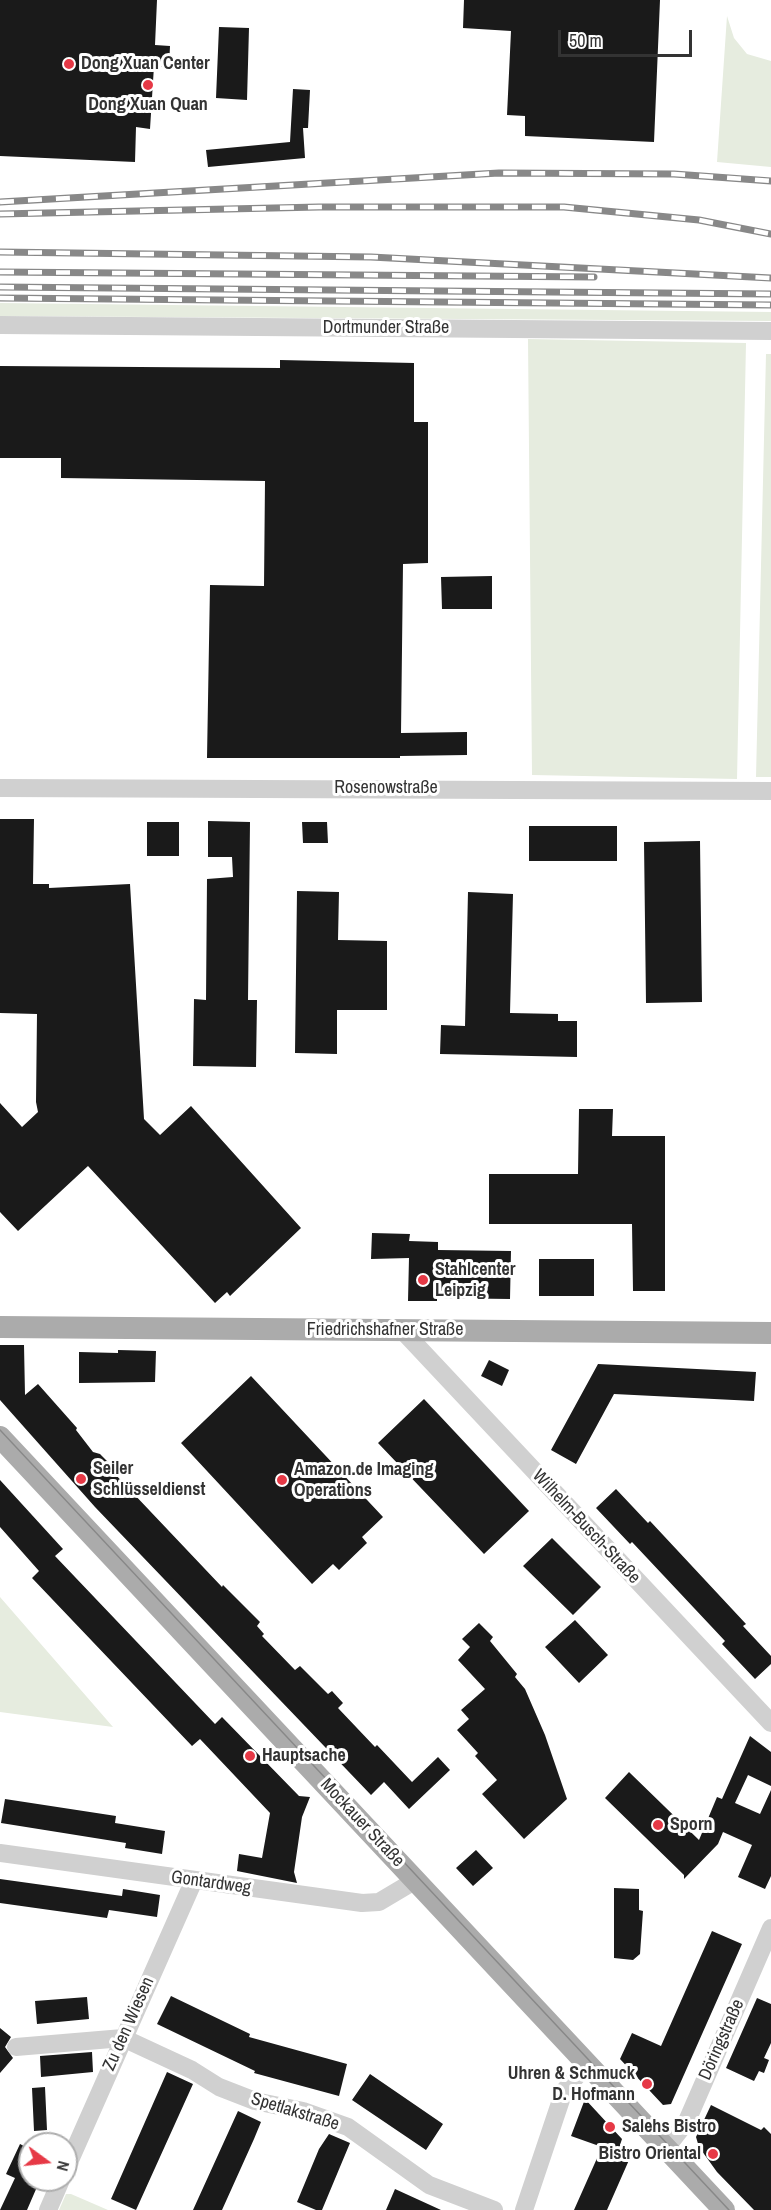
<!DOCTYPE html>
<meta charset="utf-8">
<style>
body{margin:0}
#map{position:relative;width:771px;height:2210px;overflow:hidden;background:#fff;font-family:"Archivo Narrow",sans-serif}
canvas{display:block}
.north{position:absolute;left:18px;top:2132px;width:60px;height:60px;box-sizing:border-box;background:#fff;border:2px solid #adadad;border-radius:50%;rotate:105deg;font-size:16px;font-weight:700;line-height:24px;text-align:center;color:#333}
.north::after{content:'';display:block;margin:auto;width:21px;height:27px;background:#e63946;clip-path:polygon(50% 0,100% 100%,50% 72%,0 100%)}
.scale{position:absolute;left:558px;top:30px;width:134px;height:27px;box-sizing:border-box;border:3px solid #333;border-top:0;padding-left:8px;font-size:18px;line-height:21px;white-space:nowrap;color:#333;-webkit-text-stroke:4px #fff;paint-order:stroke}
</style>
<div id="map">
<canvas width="771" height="2210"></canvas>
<div class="north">N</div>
<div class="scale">50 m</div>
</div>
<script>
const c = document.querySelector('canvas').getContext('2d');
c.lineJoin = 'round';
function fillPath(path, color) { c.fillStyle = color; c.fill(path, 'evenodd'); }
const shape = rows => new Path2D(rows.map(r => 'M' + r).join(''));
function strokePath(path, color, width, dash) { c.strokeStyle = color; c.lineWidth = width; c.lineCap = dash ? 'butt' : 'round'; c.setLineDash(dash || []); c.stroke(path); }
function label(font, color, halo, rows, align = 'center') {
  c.font = font + ' "Archivo Narrow",sans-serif'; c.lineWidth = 6; c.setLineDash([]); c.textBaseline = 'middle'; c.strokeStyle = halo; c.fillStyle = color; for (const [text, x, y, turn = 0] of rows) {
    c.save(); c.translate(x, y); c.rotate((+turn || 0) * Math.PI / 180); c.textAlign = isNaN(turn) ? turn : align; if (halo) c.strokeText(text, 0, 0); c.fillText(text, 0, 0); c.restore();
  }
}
fillPath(shape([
 [727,16,734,38,747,54,771,61,771,167,717,162],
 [0,303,771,312,771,321,0,316],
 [528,339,746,343,737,779,532,775],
 [766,354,771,354,771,777,756,777],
 [0,1597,113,1727,0,1712],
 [66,2194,71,2194,108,2210,59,2210]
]), '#e6ecdf');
fillPath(shape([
 [0,0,157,0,155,45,170,46,169,67,154,66,150,129,136,127,135,162,0,156],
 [464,0,660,0,654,142,525,136,525,116,507,115,511,31,463,28],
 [219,27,249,28,247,100,216,98],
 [293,89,310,90,308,128,303,128,305,158,208,167,206,150,290,142],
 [280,360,414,363,414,422,428,422,428,563,403,564,401,733,467,732,467,755,400,756,400,758,207,758,210,585,264,586,265,481,61,478,61,458,0,458,0,366,280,368],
 [492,576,492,609,442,609,441,577],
 [0,819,34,819,33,884,49,884,49,888,130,884,144,1119,160,1135,191,1106,301,1228,230,1296,227,1292,215,1303,88,1166,18,1231,0,1212,0,1103,22,1127,38,1112,36,1102,37,1014,0,1013],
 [208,821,250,822,248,1000,257,1000,256,1067,193,1066,194,999,206,1000,207,879,233,877,232,857,208,857],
 [147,822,179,822,179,856,147,856],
 [302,822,327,822,328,843,303,843],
 [529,826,617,826,617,861,529,861],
 [700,841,702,1002,646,1003,644,842],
 [297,891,339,892,338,940,387,941,387,1010,337,1010,337,1054,295,1053],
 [468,892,513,894,510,1013,558,1014,558,1021,577,1021,577,1057,440,1054,441,1025,465,1026],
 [579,1109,613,1109,612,1136,665,1136,665,1291,633,1291,632,1224,489,1224,489,1174,578,1174],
 [372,1233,410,1234,409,1241,438,1242,438,1250,511,1251,510,1299,437,1298,437,1301,408,1301,409,1258,371,1259],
 [539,1259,594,1259,594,1296,539,1296],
 [0,1345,24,1345,25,1395,38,1384,77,1428,76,1430,93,1452,100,1454,113,1467,114,1473,222,1587,223,1585,260,1622,257,1626,264,1634,262,1636,295,1670,300,1666,328,1694,332,1691,343,1703,338,1708,375,1747,377,1745,412,1782,438,1757,450,1770,409,1809,384,1782,371,1795,95,1507,0,1400],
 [118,1350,156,1351,155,1382,79,1383,79,1352,118,1353],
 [489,1360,509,1370,502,1386,481,1376],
 [598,1364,756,1372,754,1401,614,1394,576,1464,551,1450],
 [251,1376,383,1517,362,1537,367,1543,339,1570,333,1564,312,1584,181,1443],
 [424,1399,529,1511,484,1554,378,1443],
 [0,1480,63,1549,55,1556,215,1724,222,1717,299,1796,310,1797,302,1817,294,1872,297,1883,237,1871,239,1854,262,1858,270,1813,200,1739,192,1746,32,1578,39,1571,0,1527],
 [616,1489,648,1523,650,1521,746,1624,743,1626,771,1656,771,1664,755,1679,722,1644,725,1641,632,1542,630,1544,596,1508],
 [552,1538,601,1587,573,1615,523,1566],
 [575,1620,608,1655,579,1683,545,1647],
 [479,1623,493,1637,490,1641,517,1674,515,1677,525,1689,545,1735,567,1799,524,1839,482,1794,497,1780,475,1756,478,1753,457,1730,469,1719,461,1710,485,1689,458,1660,470,1647,462,1639],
 [750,1736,771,1752,771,1786,748,1775,735,1803,760,1814,771,1790,771,1876,765,1889,738,1877,752,1845,723,1832,718,1844,684,1879,684,1875,605,1798,629,1772,699,1840,717,1797,722,1799],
 [5,1799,116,1816,115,1823,165,1831,162,1854,125,1848,126,1843,1,1823],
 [476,1850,493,1868,473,1886,456,1868],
 [0,1879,122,1896,123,1889,160,1895,157,1917,109,1910,107,1918,0,1903],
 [614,1888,639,1889,639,1910,643,1911,640,1954,633,1960,614,1958],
 [712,1931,742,1944,671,2104,663,2105,620,2059,632,2033,661,2046],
 [171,1996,250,2034,249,2037,347,2064,339,2096,254,2073,255,2071,157,2024],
 [87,1997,89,2019,37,2024,35,2001],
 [757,1998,771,2004,771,2043,764,2058,769,2060,764,2073,759,2071,754,2081,726,2068],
 [0,2028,11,2037,5,2047,13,2058,0,2073],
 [92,2052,93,2072,41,2077,40,2056],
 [167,2072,193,2084,136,2210,111,2199],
 [370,2074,443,2124,426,2150,352,2100],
 [45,2087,47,2130,34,2131,32,2088],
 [585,2099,622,2139,620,2145,633,2151,607,2210,574,2210,602,2147,571,2136],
 [711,2105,761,2130,764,2127,771,2134,771,2210,754,2210,717,2172,699,2147,696,2137],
 [238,2111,261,2122,254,2139,222,2210,193,2210],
 [329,2134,350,2143,322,2210,316,2210,297,2202,319,2149],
 [20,2144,30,2149,30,2180,40,2180,27,2210,0,2210,15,2178,6,2174],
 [395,2189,441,2210,386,2210]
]), '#1a1a1a');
strokePath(shape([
 [0,325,771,331],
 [0,788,771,791],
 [402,1330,771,1723],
 [0,1853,362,1903,379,1902,416,1880],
 [16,2047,123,2038,192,2070,219,2087,255,2101,303,2111,348,2127,429,2185,494,2210],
 [666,2148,687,2121,771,1928],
 [66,2169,194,1880],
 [48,2210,61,2180],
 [524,2210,564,2091,587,2064]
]), '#d0d0d0', 18);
strokePath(shape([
 [0,1327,771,1333],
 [0,1437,724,2210]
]), '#ababab', 22);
strokePath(shape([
 [0,1430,729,2210]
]), '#888', 1.5);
const rail = shape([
 [0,202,499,173,674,174,771,181],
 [0,214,319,207,564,207,699,220,771,234],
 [0,252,371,257,771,278],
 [0,272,594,277],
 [0,287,771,294],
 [0,298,771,305]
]);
strokePath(rail, '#888', 7);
strokePath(rail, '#fff', 4.5, [14]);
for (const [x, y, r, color] of [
 [69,64,6,"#e63946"],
 [148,85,6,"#e63946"],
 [423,1280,6,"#e63946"],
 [81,1479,6,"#e63946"],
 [282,1480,6,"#e63946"],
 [250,1756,6,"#e63946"],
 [658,1825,6,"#e63946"],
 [647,2084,6,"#e63946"],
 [610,2127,6,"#e63946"],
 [713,2154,6,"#e63946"]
]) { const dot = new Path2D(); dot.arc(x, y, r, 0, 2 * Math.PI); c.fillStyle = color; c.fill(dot); strokePath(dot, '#fff', 2); }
label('bold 18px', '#333', '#fff', [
 ["Dong Xuan Center",81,64],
 ["Dong Xuan Quan",148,105,"center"],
 ["Stahlcenter",435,1270],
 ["Leipzig",435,1291],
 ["Seiler",93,1469],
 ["Schlüsseldienst",93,1490],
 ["Amazon.de Imaging",294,1470],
 ["Operations",294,1491],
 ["Hauptsache",262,1756],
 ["Sporn",670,1825],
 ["Uhren & Schmuck",635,2074,"right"],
 ["D. Hofmann",635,2095,"right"],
 ["Salehs Bistro",622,2127],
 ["Bistro Oriental",701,2154,"right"]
], 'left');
label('18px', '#333', '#fff', [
 ["Dortmunder Straße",386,328],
 ["Rosenowstraße",386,788],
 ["Friedrichshafner Straße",385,1330],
 ["Wilhelm-Busch-Straße",586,1527,47],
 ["Mockauer Straße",362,1823,47],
 ["Gontardweg",211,1883,8],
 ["Zu den Wiesen",129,2024,-66],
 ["Döringstraße",722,2040,-66],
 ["Spetlakstraße",295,2112,17]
]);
</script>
